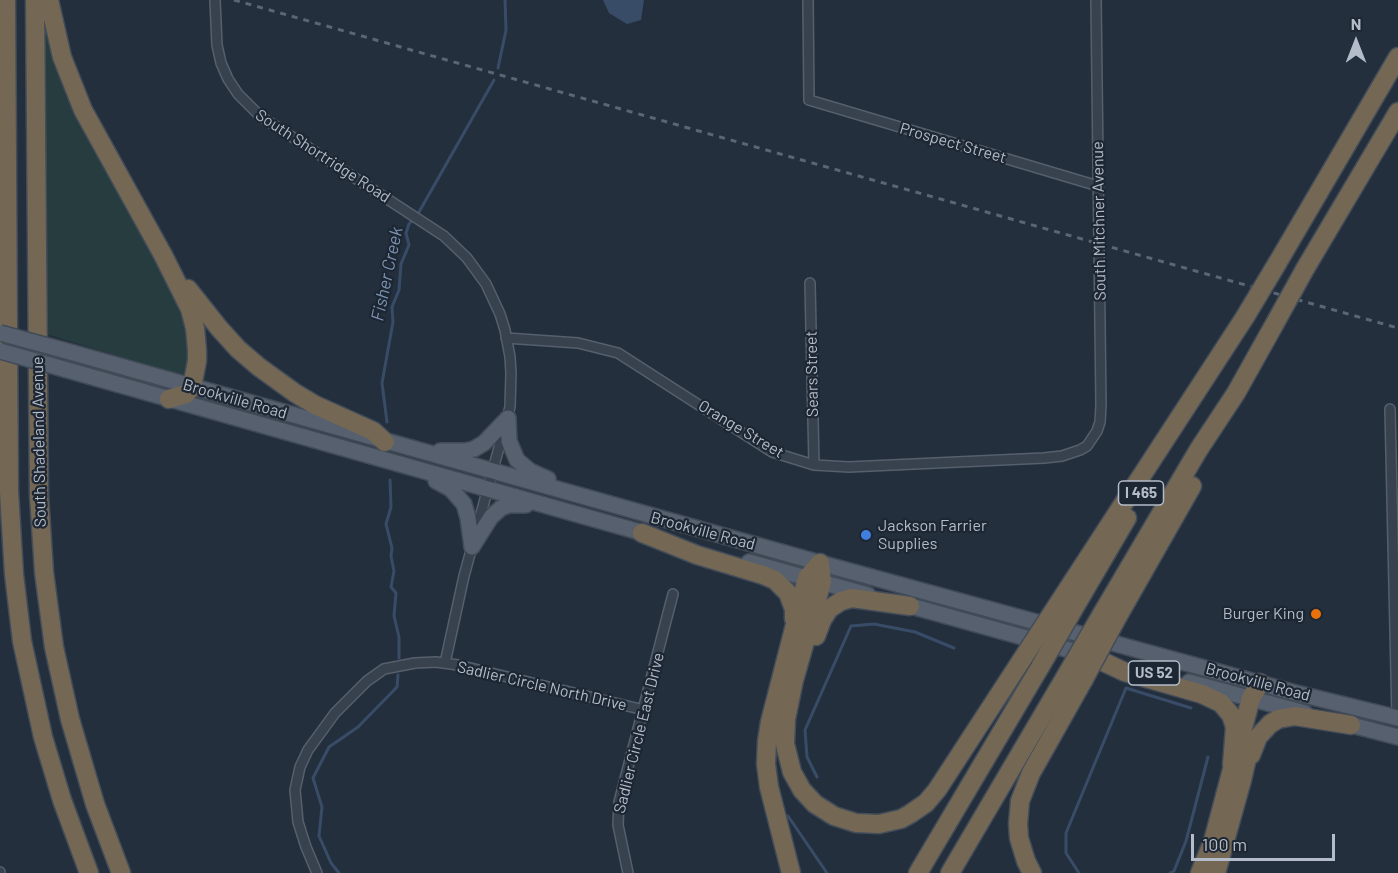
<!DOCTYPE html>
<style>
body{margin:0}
#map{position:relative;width:1398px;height:873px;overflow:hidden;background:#242f3e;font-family:Barlow,sans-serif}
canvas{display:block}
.north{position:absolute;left:1326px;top:12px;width:60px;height:60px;-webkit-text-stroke:4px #1d2633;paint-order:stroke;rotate:0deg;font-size:16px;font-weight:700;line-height:24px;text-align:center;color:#b4bcc9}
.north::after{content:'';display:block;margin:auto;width:21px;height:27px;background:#b4bcc9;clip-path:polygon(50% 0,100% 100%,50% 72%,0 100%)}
.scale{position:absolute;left:1191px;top:834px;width:144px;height:27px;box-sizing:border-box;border:3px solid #b4bcc9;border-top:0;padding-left:8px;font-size:18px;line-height:21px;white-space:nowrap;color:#b4bcc9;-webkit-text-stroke:4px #1d2633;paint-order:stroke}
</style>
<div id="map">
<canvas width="1398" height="873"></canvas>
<div class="north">N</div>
<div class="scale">100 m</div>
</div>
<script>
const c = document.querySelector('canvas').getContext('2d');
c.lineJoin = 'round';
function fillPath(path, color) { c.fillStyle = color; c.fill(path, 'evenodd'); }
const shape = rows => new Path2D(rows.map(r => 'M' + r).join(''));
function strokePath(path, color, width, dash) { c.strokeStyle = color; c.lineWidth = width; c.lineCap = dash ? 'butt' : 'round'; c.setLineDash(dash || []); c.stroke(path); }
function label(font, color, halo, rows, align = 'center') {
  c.font = font + ' Barlow,sans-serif'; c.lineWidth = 4.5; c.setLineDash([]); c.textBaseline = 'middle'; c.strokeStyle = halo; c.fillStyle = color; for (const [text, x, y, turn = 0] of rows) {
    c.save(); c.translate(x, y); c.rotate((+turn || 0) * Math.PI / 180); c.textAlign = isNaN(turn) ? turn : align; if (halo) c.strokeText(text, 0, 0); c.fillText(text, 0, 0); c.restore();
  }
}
fillPath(shape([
 [41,0,178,300,188,332,189,367,184,377,47,334]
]), '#263c3f');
fillPath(shape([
 [603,0,644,0,641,20,627,24,609,13]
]), '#394c67');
strokePath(shape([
 [498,68,506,30,505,0],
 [387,422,382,383,393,322,392,307,399,290,401,264,409,245,406,233,409,224,419,212,494,80],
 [390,480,391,507,386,524,392,548,391,556,394,571,391,587,396,593,394,616,399,637,399,658],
 [817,777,807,757,805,730,851,626,874,624,915,632,954,648],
 [788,816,827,873],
 [339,873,331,863,319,836,322,807,313,778,329,747,358,727,397,687,398,675],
 [1079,873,1066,853,1066,833,1126,688,1191,708],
 [1170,873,1174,871,1186,841,1208,757]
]), '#394c67', 3);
const minor = shape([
 [215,0,217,45,221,63,228,79,238,94,260,116,444,236,467,258,486,284,500,314,505,330,510,357,511,373,510,407,464,576,445,663],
 [808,0,809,100,1098,186],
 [810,283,814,465],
 [506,338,578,343,618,353,772,452,814,465,849,467,1044,458,1062,456,1080,450,1087,446,1097,431,1100,422,1101,405,1096,0],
 [1390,409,1397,718],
 [0,872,0,873],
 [317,873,306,847,298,822,295,790,300,767,308,750,335,713,367,681,384,669,415,663,436,662,458,665,644,710],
 [628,873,618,825,619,802,673,594]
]);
const primary = shape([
 [63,350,820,563,1292,692,1398,718],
 [64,369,654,536],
 [508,418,509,441,517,460,530,471,548,479],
 [440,451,465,451,474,449,484,443,508,418],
 [436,481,451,489,464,504,468,518,472,547],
 [472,547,491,517,501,508,509,505,526,505],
 [749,562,868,595],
 [900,603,1091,656],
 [1189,682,1305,713],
 [1340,722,1398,737]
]);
const motorway = shape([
 [6,0,9,492,14,574,22,641,43,737,62,800,89,873],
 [35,0,39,495,44,572,54,647,70,719,95,804,121,873],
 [49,0,62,57,83,110,163,255,190,309,195,328,197,350,197,361,192,387,186,394,169,399],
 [1278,262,1398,57],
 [1305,269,1398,112],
 [188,289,219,328,238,349,259,367,295,393,315,405,373,431,385,442],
 [642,533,697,555,763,575,775,580,788,593,794,609,794,619],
 [820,563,822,582,794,680,786,719,785,744,792,772,802,790,815,804,834,816,856,823,879,824,901,819,910,814,926,803,937,790,1021,661],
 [1060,601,1245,317],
 [1076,605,1127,518],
 [1103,612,1199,449,1236,393,1274,325],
 [1118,616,1192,486],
 [816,636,822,620,829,609,841,601,852,598,910,606],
 [1091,656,1125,672,1202,694,1221,703,1231,715,1235,727,1232,765],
 [1251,755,1258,737,1270,724,1278,719,1295,716,1351,725],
 [791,873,769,787,766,764,767,741,770,722,807,578,820,563],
 [918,873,1040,667],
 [950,873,1067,674],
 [1032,873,1026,861,1019,838,1018,824,1020,801,1031,773,1084,679],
 [1200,873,1213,841,1251,698,1260,683],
 [1216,873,1242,780,1251,741]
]);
strokePath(minor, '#565f6c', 12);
strokePath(primary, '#414a57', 18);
strokePath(motorway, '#434c59', 21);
strokePath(minor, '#38414e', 9);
strokePath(primary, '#56606e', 15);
strokePath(motorway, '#746855', 18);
strokePath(shape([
 [234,0,1398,328]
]), '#5a6575', 3, [6, 6]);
const primaryBridge = shape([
 [0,333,63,350],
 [0,351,64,369]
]);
const motorwayBridge = shape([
 [1245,317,1278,262],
 [1274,325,1305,269],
 [1021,661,1060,601],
 [1040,667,1076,605],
 [1067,674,1103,612],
 [1084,679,1118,616]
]);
strokePath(primaryBridge, '#414a57', 18, []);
strokePath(motorwayBridge, '#434c59', 21, []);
strokePath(primaryBridge, '#56606e', 15);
strokePath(motorwayBridge, '#746855', 18);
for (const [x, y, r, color] of [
 [866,535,6,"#3f7fe0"],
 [1316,614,6,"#e8710a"]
]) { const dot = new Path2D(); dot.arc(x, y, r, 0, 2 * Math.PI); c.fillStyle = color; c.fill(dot); strokePath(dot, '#1d2633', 2); }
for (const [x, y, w] of [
 [1141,493,45],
 [1154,673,51]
]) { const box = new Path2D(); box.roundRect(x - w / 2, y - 12, w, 24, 4.5); c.fillStyle = '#1d2633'; c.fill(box); strokePath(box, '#b4bcc9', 1.5); }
label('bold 15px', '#b4bcc9', null, [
 ["I 465",1141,493],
 ["US 52",1154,673]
]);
label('16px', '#b4bcc9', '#1d2633', [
 ["Prospect Street",953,143,16],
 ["South Shortridge Road",323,156,33],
 ["South Mitchner Avenue",1099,221,-91],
 ["Sears Street",812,374,-91],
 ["Brookville Road",235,399,16],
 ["Orange Street",741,429,31],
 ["South Shadeland Avenue",39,442,-91],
 ["Brookville Road",703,531,15],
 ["Brookville Road",1258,682,15],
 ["Sadlier Circle North Drive",542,686,13],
 ["Sadlier Circle East Drive",639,733,-76]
]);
label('16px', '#b4bcc9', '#1d2633', [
 ["Jackson Farrier",878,526],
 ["Supplies",878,544],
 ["Burger King",1304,614,"right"]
], 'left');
label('italic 18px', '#7c92b1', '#1d2633', [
 ["Fisher Creek",387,274,-78]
]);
</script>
